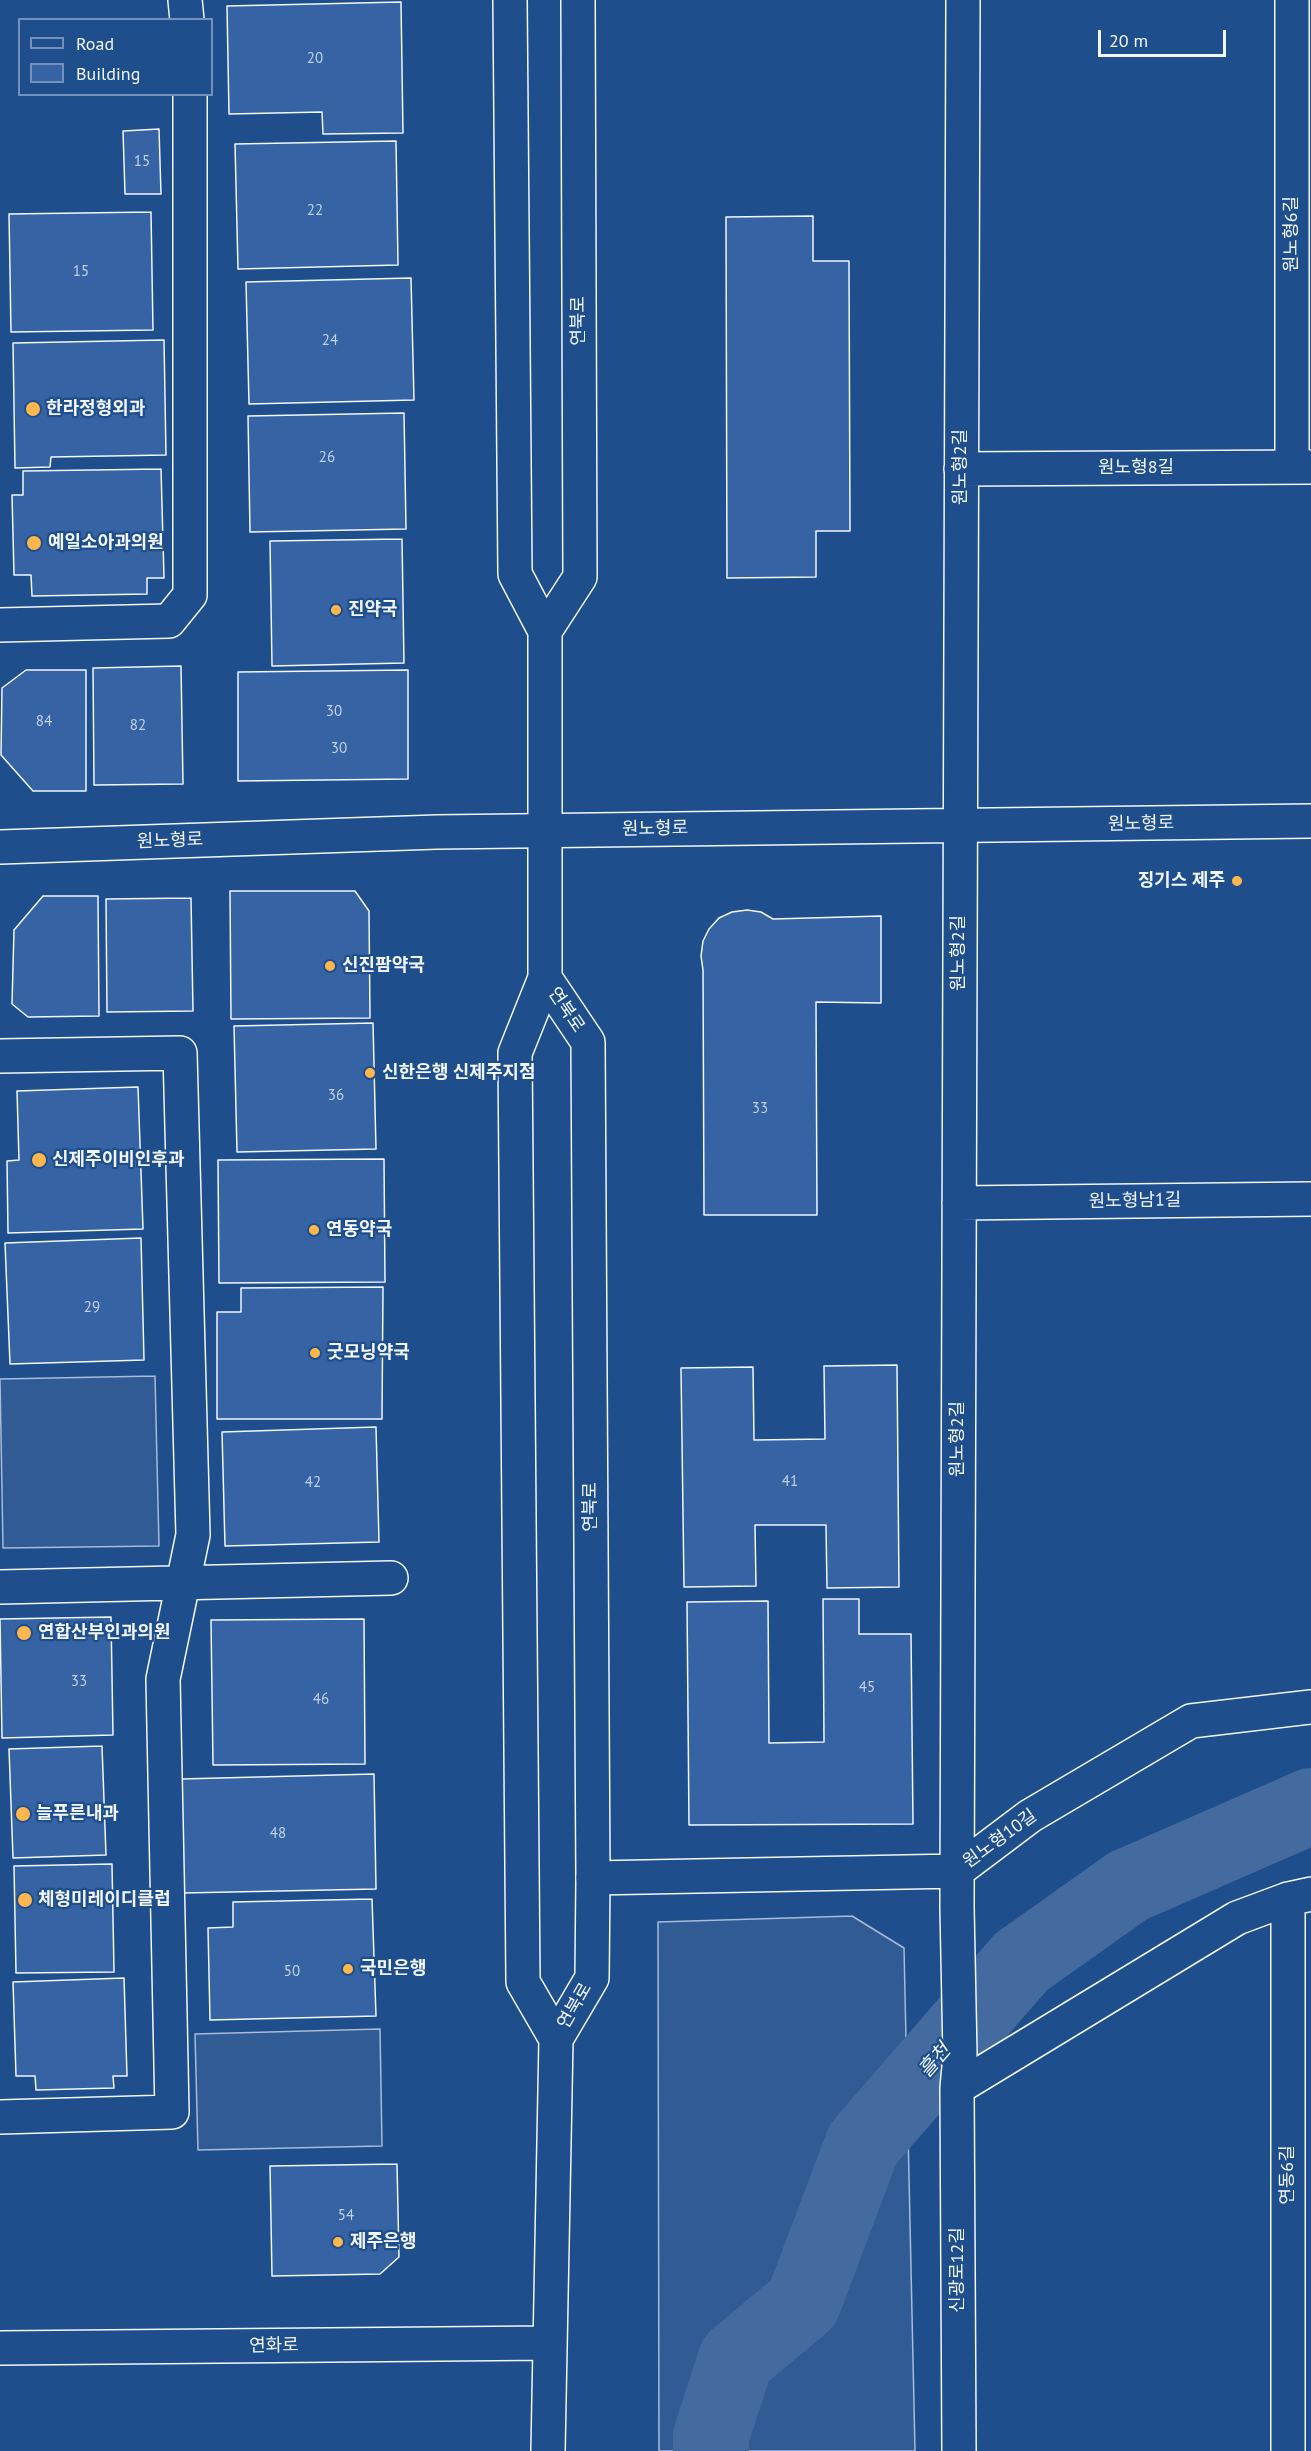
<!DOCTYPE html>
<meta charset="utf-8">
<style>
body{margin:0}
#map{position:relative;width:1311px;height:2451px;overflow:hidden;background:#1f4e8c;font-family:"PT Sans",sans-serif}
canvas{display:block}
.legend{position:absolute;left:18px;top:18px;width:195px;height:78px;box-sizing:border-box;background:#1f4e8c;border:2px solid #7391ba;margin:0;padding:8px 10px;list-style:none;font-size:18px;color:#f2f6ff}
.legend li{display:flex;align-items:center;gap:12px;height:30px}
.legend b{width:30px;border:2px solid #7391ba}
.scale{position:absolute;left:1098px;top:30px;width:128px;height:27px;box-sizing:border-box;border:3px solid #f2f6ff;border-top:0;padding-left:8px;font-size:18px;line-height:21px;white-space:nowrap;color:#f2f6ff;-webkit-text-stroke:4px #1f4e8c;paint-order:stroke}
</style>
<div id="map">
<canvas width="1311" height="2451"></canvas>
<ul class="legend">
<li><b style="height:8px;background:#1f4e8c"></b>Road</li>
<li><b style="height:16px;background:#3563a3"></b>Building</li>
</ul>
<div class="scale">20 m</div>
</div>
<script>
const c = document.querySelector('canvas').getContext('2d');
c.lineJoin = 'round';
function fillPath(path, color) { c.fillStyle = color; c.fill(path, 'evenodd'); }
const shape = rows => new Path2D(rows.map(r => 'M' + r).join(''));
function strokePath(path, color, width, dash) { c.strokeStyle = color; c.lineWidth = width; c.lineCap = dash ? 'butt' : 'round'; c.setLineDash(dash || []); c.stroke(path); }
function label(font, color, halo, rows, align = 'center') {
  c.font = font + ' "PT Sans","Noto Sans KR",sans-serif'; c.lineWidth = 4.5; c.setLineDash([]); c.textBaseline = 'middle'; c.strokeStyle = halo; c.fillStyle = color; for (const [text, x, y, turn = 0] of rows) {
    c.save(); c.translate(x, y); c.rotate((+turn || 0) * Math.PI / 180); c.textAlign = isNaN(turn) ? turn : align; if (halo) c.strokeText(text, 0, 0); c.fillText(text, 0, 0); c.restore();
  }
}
const built = shape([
 [155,1376,159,1546,3,1548,0,1379,155,1376],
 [852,1916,904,1948,915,2451,659,2451,658,1922,852,1916],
 [380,2029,382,2146,198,2150,195,2034,380,2029]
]);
fillPath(built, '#305b95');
strokePath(built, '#a8bbd7', 1.5);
strokePath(shape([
 [711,2451,711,2436,736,2359,803,2303,863,2144,1021,1962,1128,1886,1311,1806]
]), '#446ba0', 76);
const building = shape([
 [401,2,403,133,323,134,322,112,229,114,227,6,401,2],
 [159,129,161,194,125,194,123,131,159,129],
 [396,141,398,265,238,269,235,144,396,141],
 [151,212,153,330,11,332,9,214,151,212],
 [813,216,813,261,849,261,850,531,816,531,816,577,727,578,726,217,813,216],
 [411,278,414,400,249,404,246,282,411,278],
 [164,340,166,455,51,457,50,467,15,468,13,343,164,340],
 [404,413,406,529,250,532,248,416,404,413],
 [161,469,164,578,147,578,147,594,32,596,31,575,14,575,12,495,23,495,23,471,161,469],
 [402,539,404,663,272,666,270,541,402,539],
 [181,666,183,784,94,785,93,668,181,666],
 [26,670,86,670,86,791,33,791,1,755,2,688,26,670],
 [408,670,408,779,238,781,238,672,408,670],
 [230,891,355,891,369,911,370,1018,231,1019,230,891],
 [43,896,98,896,99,1016,28,1017,12,1004,14,930,43,896],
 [191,898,193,1011,107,1012,106,899,191,898],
 [747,910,761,912,773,919,881,916,881,1003,816,1002,817,1215,704,1215,703,970,701,956,703,941,709,929,719,918,732,912,747,910],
 [373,1023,376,1149,237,1152,234,1026,373,1023],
 [138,1087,143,1229,8,1233,7,1161,19,1160,17,1091,138,1087],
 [384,1159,385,1282,219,1283,218,1160,384,1159],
 [141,1238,144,1360,10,1364,5,1243,141,1238],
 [383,1287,382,1419,217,1419,217,1312,241,1312,241,1288,383,1287],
 [897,1365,899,1587,827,1588,826,1525,755,1525,756,1586,684,1587,681,1368,753,1367,754,1440,825,1439,824,1366,897,1365],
 [376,1427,379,1542,225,1546,222,1432,376,1427],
 [823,1599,859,1599,859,1634,911,1634,913,1824,689,1825,687,1602,768,1601,769,1743,824,1742,823,1599],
 [111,1617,113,1735,2,1738,0,1619,111,1617],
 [364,1619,365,1764,213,1765,211,1620,364,1619],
 [102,1746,106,1855,13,1858,9,1749,102,1746],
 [374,1774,376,1889,183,1893,181,1779,374,1774],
 [112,1864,114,1972,16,1973,14,1866,112,1864],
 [372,1899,376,2016,210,2020,208,1928,233,1927,233,1902,372,1899],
 [124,1978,127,2076,113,2076,114,2088,36,2090,35,2076,16,2076,13,1982,124,1978],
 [397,2164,399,2257,380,2274,272,2276,270,2166,397,2164]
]);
fillPath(building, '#3563a3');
strokePath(building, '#f2f6ff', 1.5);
const minor = shape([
 [185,0,187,20],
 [1292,467,1292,0],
 [961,469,1311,467],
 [0,625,169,621,190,595,190,94],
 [0,847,437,832,1311,821],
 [0,1056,180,1053,193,1535,163,1679,172,2112,0,2117],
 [959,1203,1311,1199],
 [0,1587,391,1578],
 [593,1878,957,1871,1030,1816,1191,1721,1311,1707],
 [1288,1899,1288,2451],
 [957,2088,1237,1918,1288,1899,1311,1894],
 [959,2451,957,2088,960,2056,957,1907,963,0]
]);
const major = shape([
 [510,0,515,574,545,631,545,978,515,1053,523,1982,556,2039],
 [545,631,580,577,578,0],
 [545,978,588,1042,593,1878,592,1978,556,2039,548,2451],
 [0,2348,549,2343]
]);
strokePath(minor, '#f2f6ff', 36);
strokePath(major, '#f2f6ff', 36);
strokePath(minor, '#1f4e8c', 33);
strokePath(major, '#1f4e8c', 33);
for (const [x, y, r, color] of [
 [33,409,8,"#ffb74d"],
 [34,543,8,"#ffb74d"],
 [336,610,6,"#ffb74d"],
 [1237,881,6,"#ffb74d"],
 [330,966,6,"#ffb74d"],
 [370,1073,6,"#ffb74d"],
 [39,1160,8,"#ffb74d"],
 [314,1230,6,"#ffb74d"],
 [315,1353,6,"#ffb74d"],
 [24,1633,8,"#ffb74d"],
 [23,1814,8,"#ffb74d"],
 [25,1900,8,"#ffb74d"],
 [348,1969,6,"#ffb74d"],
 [338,2242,6,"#ffb74d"]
]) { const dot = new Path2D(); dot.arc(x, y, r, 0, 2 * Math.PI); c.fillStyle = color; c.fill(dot); strokePath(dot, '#1f4e8c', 2); }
label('15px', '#c3d1e8', null, [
 ["20",315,59],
 ["15",142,162],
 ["22",315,211],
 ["15",81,272],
 ["24",330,341],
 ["26",327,458],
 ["30",334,712],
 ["84",44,722],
 ["82",138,726],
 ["30",339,749],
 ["36",336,1096],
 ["33",760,1109],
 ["29",92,1308],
 ["41",790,1482],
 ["42",313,1483],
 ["33",79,1682],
 ["45",867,1688],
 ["46",321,1700],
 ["48",278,1834],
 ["50",292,1972],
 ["54",346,2216]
]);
label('18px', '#f2f6ff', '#1f4e8c', [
 ["원노형6길",1292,234,-90],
 ["연북로",579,321,-90],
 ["원노형2길",961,467,-90],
 ["원노형8길",1136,468],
 ["원노형로",1141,824,-1],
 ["원노형로",655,829,-1],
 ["원노형로",170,841,-2],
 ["원노형2길",959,953,-90],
 ["연북로",566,1010,56],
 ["원노형남1길",1135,1201,-1],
 ["원노형2길",958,1439,-90],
 ["연북로",591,1507,-90],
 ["원노형10길",1000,1839,-36],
 ["연북로",575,2006,-60],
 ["연동6길",1288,2175,-90],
 ["신광로12길",958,2270,-90],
 ["연화로",274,2346,-1]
]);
label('bold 18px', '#f2f6ff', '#1f4e8c', [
 ["한라정형외과",46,409],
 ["예일소아과의원",48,543],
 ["진약국",348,610],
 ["징기스 제주",1225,881,"right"],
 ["신진팜약국",342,966],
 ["신한은행 신제주지점",382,1073],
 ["신제주이비인후과",52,1160],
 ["연동약국",326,1230],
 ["굿모닝약국",327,1353],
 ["연합산부인과의원",38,1633],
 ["늘푸른내과",36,1814],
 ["체형미레이디클럽",38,1900],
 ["국민은행",360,1969],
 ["제주은행",350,2242]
], 'left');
label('italic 20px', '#f2f6ff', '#1f4e8c', [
 ["흘천",935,2061,-49]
]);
</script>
